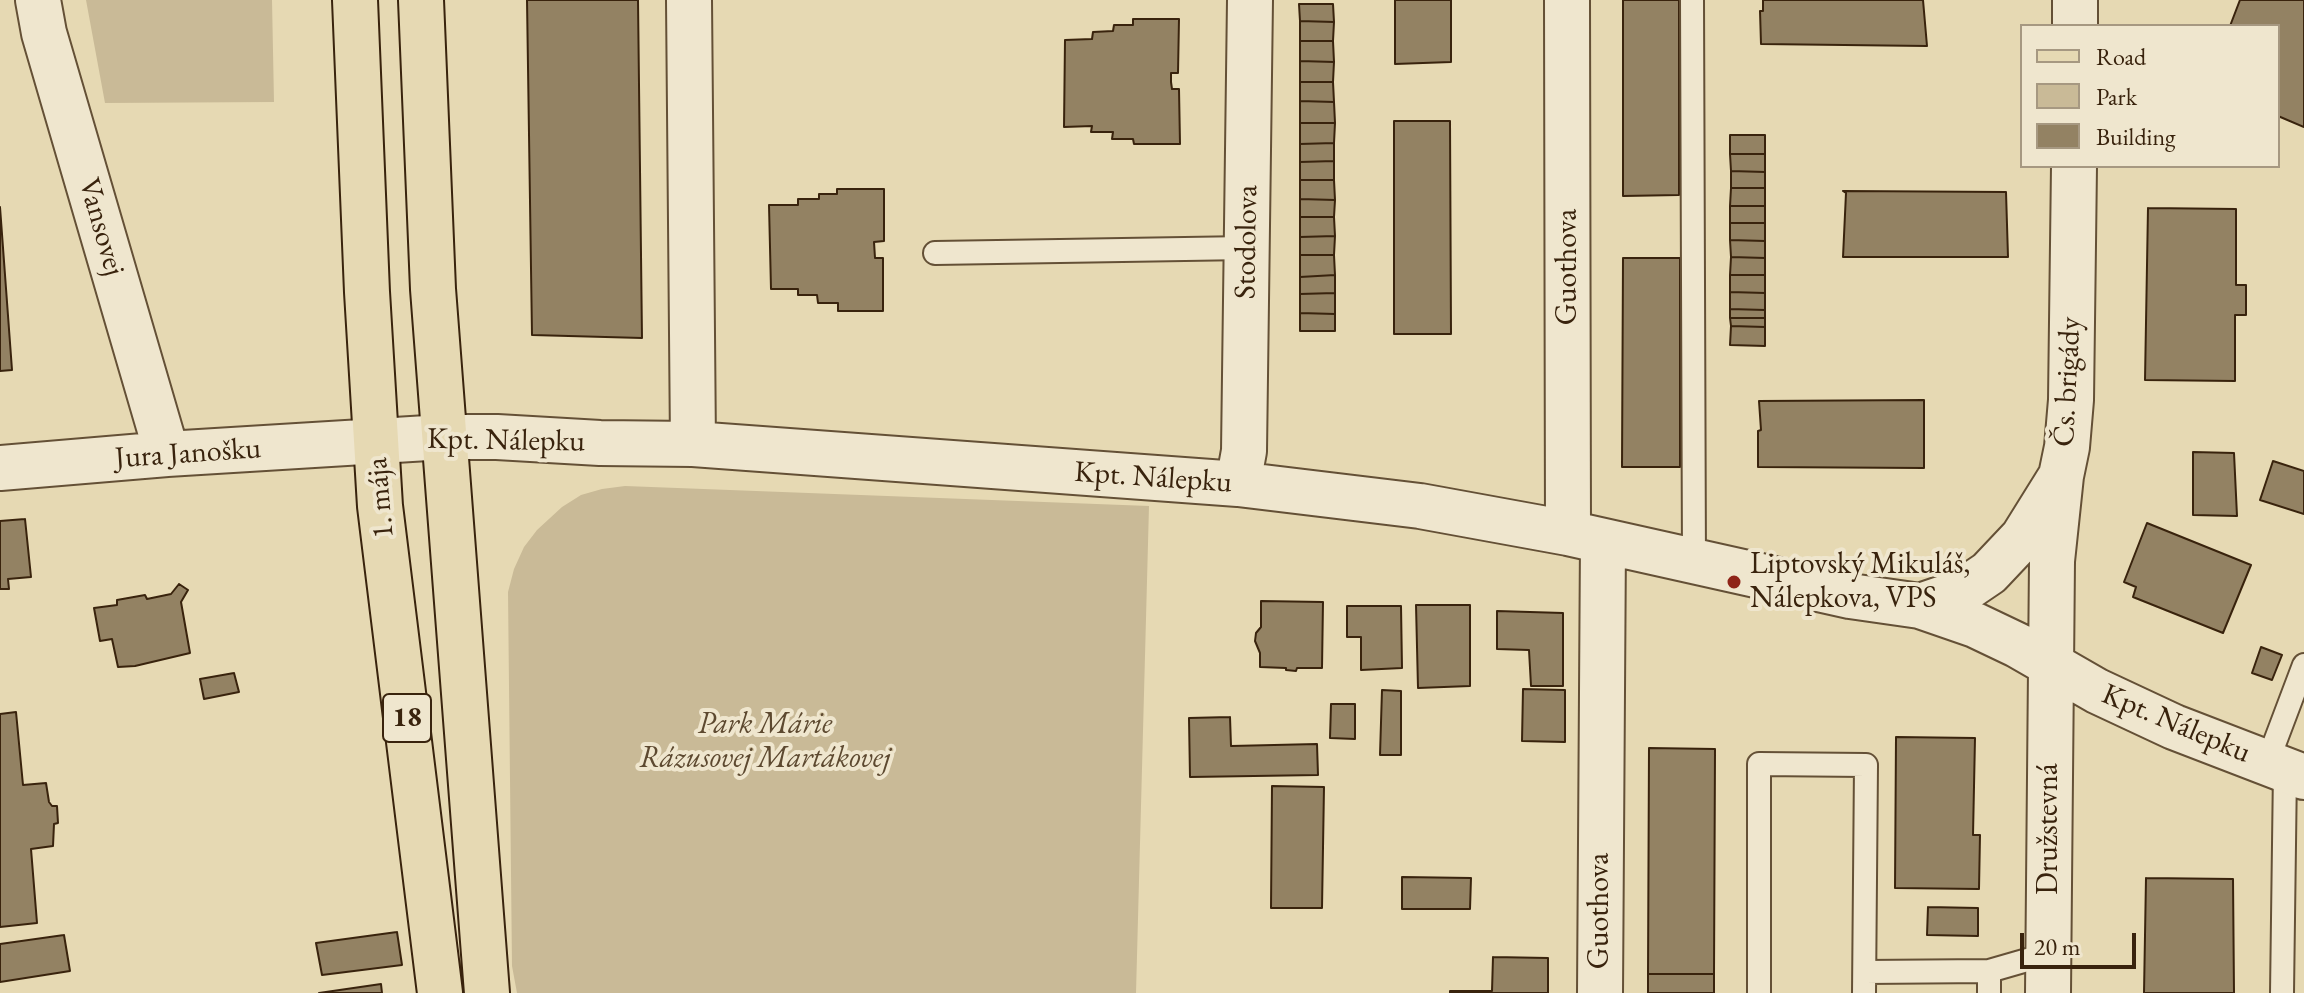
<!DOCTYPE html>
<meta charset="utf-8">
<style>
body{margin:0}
#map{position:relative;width:2304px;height:993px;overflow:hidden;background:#e6d9b3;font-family:"EB Garamond",serif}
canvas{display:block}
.legend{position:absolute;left:2020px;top:24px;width:260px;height:144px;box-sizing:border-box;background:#efe6ce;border:2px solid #a69881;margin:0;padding:10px 14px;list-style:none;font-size:24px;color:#39230d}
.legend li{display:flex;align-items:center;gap:16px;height:40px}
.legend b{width:40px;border:2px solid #a69881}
.scale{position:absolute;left:2020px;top:933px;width:116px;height:36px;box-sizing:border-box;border:4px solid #39230d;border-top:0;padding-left:10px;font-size:24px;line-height:28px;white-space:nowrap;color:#39230d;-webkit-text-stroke:6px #efe6ce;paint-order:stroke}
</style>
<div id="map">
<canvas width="2304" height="993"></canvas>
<ul class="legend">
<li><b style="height:10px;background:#e6d9b3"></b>Road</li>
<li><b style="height:22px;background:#c9ba97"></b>Park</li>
<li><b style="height:22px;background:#938263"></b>Building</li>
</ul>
<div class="scale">20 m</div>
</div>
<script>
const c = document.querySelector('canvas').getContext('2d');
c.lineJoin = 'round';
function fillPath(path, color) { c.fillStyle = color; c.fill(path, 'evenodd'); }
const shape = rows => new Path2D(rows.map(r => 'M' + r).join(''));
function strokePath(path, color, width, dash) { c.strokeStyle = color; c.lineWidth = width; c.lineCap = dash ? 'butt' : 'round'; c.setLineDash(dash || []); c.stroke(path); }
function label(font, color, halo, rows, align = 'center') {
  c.font = font + ' "EB Garamond",serif'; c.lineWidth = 8; c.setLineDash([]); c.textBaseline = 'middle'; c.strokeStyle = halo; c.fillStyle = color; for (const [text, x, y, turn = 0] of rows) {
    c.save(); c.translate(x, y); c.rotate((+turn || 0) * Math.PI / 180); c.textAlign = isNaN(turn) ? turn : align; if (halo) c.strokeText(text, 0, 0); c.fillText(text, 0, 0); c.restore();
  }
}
fillPath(shape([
 [86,0,272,0,274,102,105,103],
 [625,486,1149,506,1136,993,517,993,512,966,508,592,514,569,524,547,537,530,562,507,581,495,602,489]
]), '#c9ba97');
const building = shape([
 [527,0,638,0,642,338,532,335,527,0],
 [1395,0,1451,0,1451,62,1395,64,1395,0],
 [1623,0,1679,0,1679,195,1623,196,1623,0],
 [1763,0,1923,0,1927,46,1761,44,1760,11,1763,11,1763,0],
 [2240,0,2304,0,2304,127,2278,116,2278,26,2230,26,2240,0],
 [1299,4,1333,4,1334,22,1300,21,1299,4],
 [1133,19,1179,19,1178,73,1171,73,1171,82,1172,89,1179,89,1180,144,1134,144,1133,139,1112,139,1113,132,1091,132,1092,126,1064,127,1065,40,1092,39,1093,32,1113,31,1114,25,1133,25,1133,19],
 [1300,21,1334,22,1333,41,1300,41,1300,21],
 [1300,41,1333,41,1334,62,1300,61,1300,41],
 [1300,61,1334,62,1333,82,1300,82,1300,61],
 [1300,82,1333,82,1334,102,1300,101,1300,82],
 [1300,101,1334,102,1335,123,1300,123,1300,101],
 [1394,121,1450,121,1451,334,1394,334,1394,121],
 [1300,123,1335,123,1334,143,1300,144,1300,123],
 [1730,135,1765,135,1765,154,1730,154,1730,135],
 [1334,143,1334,161,1300,162,1300,144,1334,143],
 [1730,154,1765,154,1765,172,1731,171,1730,154],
 [1334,161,1334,180,1300,180,1300,162,1334,161],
 [1731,171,1765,172,1765,188,1731,188,1731,171],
 [1300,180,1334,180,1335,200,1300,199,1300,180],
 [1731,188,1765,188,1765,206,1730,206,1731,188],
 [837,189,884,189,884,241,874,242,875,258,883,258,883,311,838,311,838,303,818,303,817,295,798,295,798,289,771,289,769,205,798,205,798,199,819,199,819,194,837,194,837,189],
 [1843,191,2006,192,2008,257,1843,257,1846,193,1843,191],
 [1300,199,1335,200,1334,217,1300,217,1300,199],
 [1730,206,1765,206,1765,223,1730,223,1730,206],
 [0,207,12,370,0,371,0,207],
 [2148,208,2236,209,2236,285,2246,285,2246,315,2235,315,2235,381,2145,380,2148,208],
 [1300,217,1334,217,1335,236,1300,237,1300,217],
 [1730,223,1765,223,1765,241,1730,240,1730,223],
 [1335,236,1334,255,1300,255,1300,237,1335,236],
 [1730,240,1765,241,1765,258,1731,257,1730,240],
 [1300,255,1334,255,1335,275,1300,277,1300,255],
 [1731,257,1765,258,1765,275,1730,275,1731,257],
 [1623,258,1680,258,1680,467,1622,467,1623,258],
 [1335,275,1335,293,1300,294,1300,277,1335,275],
 [1730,275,1765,275,1765,293,1730,292,1730,275],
 [1730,292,1765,293,1765,310,1730,309,1730,292],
 [1335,293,1335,314,1300,313,1300,294,1335,293],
 [1730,309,1765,310,1765,318,1730,318,1730,309],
 [1300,313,1335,314,1335,331,1300,331,1300,313],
 [1730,318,1765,318,1765,327,1731,326,1730,318],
 [1731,326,1765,327,1765,346,1730,345,1731,326],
 [1924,400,1924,468,1758,467,1758,431,1761,430,1759,401,1924,400],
 [2193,452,2234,453,2237,516,2193,515,2193,452],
 [2273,461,2304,471,2304,514,2260,500,2273,461],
 [25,519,31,577,8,579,9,589,0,589,0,521,25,519],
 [2147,523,2251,565,2223,633,2133,597,2136,587,2124,582,2147,523],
 [179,584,188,590,181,602,190,653,135,666,118,667,112,639,100,641,94,608,117,605,117,600,145,595,147,599,171,594,179,584],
 [1261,601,1323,602,1322,668,1297,668,1296,671,1286,670,1286,668,1260,667,1260,653,1255,641,1256,633,1261,627,1261,601],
 [1416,605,1470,605,1470,686,1418,688,1416,605],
 [1347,606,1401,606,1402,668,1361,670,1361,637,1347,637,1347,606],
 [1497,611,1563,613,1563,686,1531,686,1529,650,1497,649,1497,611],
 [2261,647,2282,655,2272,680,2252,673,2261,647],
 [234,673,239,692,204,699,200,679,234,673],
 [1523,689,1565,690,1565,742,1522,741,1523,689],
 [1382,690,1401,691,1401,755,1380,755,1382,690],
 [1331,704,1355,704,1355,739,1330,738,1331,704],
 [16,712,23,785,46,783,49,802,52,806,57,806,58,823,54,824,53,846,31,849,37,923,0,927,0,714,16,712],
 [1230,717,1231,746,1317,744,1318,775,1190,777,1189,718,1230,717],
 [1896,737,1975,738,1973,835,1980,835,1979,889,1895,888,1896,737],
 [1649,748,1715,749,1714,974,1648,974,1649,748],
 [1272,786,1324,787,1322,908,1271,908,1272,786],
 [1402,877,1471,878,1470,909,1402,909,1402,877],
 [2146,878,2233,879,2234,993,2144,993,2146,878],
 [1928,907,1978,908,1978,936,1927,935,1928,907],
 [397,932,402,965,322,975,316,943,397,932],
 [64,935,70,971,0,982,0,944,64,935],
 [1493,957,1548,958,1548,993,1450,993,1450,991,1492,991,1493,957],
 [1648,974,1714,974,1714,993,1648,993,1648,974],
 [381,984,382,993,319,993,381,984]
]);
fillPath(building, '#938263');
strokePath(building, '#39230d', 2);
const lane = shape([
 [1692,0,1694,561],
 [935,253,1247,248],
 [2267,763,2304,665],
 [1989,971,1989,993],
 [1865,972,1989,971,2048,954],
 [1759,993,1759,764,1866,765,1864,993],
 [2282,993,2285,770]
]);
const street = shape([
 [38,0,44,33,167,454],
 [689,0,693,444],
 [1567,0,1568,533],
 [2075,26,2075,0],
 [0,468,167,454,444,437,497,437,600,443,693,444,1238,484,1420,506,1568,533,1850,596,1920,606,1975,625,2017,645,2097,691,2174,727,2304,777],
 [1238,484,1244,451,1250,0],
 [1920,606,1961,592,1989,573,2023,537,2061,476,2067,447,2071,400,2074,166],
 [1600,993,1603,541],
 [2048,993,2052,561,2061,476]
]);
const primary = shape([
 [355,0,367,292,380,506,440,993],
 [421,0,433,289,487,993]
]);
strokePath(lane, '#645036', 26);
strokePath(street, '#645036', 48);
strokePath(primary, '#39230d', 48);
strokePath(lane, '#efe6ce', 22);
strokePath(street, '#efe6ce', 44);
strokePath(primary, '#e6d9b3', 44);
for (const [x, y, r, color] of [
 [1734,582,8,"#8f2418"]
]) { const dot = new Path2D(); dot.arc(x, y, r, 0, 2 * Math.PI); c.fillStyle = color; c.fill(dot); strokePath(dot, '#efe6ce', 3); }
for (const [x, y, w] of [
 [407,718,48]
]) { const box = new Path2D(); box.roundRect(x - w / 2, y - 24, w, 48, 6); c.fillStyle = '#efe6ce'; c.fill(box); strokePath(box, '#39230d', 2); }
label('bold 28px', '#39230d', null, [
 ["18",407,718]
]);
label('30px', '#39230d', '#efe6ce', [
 ["Vansovej",101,227,74],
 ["Stodolova",1247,242,-89],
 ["Guothova",1568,267,-90],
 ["Čs. brigády",2068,382,-87],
 ["Kpt. Nálepku",506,441,1],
 ["Jura Janošku",188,454,-4],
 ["Kpt. Nálepku",1153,478,4],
 ["1. mája",381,498,-95],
 ["Kpt. Nálepku",2176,724,23],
 ["Družstevná",2049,829,-90],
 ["Guothova",1600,911,-90]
]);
label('30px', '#39230d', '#efe6ce', [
 ["Liptovský Mikuláš,",1750,565],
 ["Nálepkova, VPS",1750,599]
], 'left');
label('italic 30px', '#5d4930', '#efe6ce', [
 ["Park Márie",765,725],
 ["Rázusovej Martákovej",765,759]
]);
</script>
